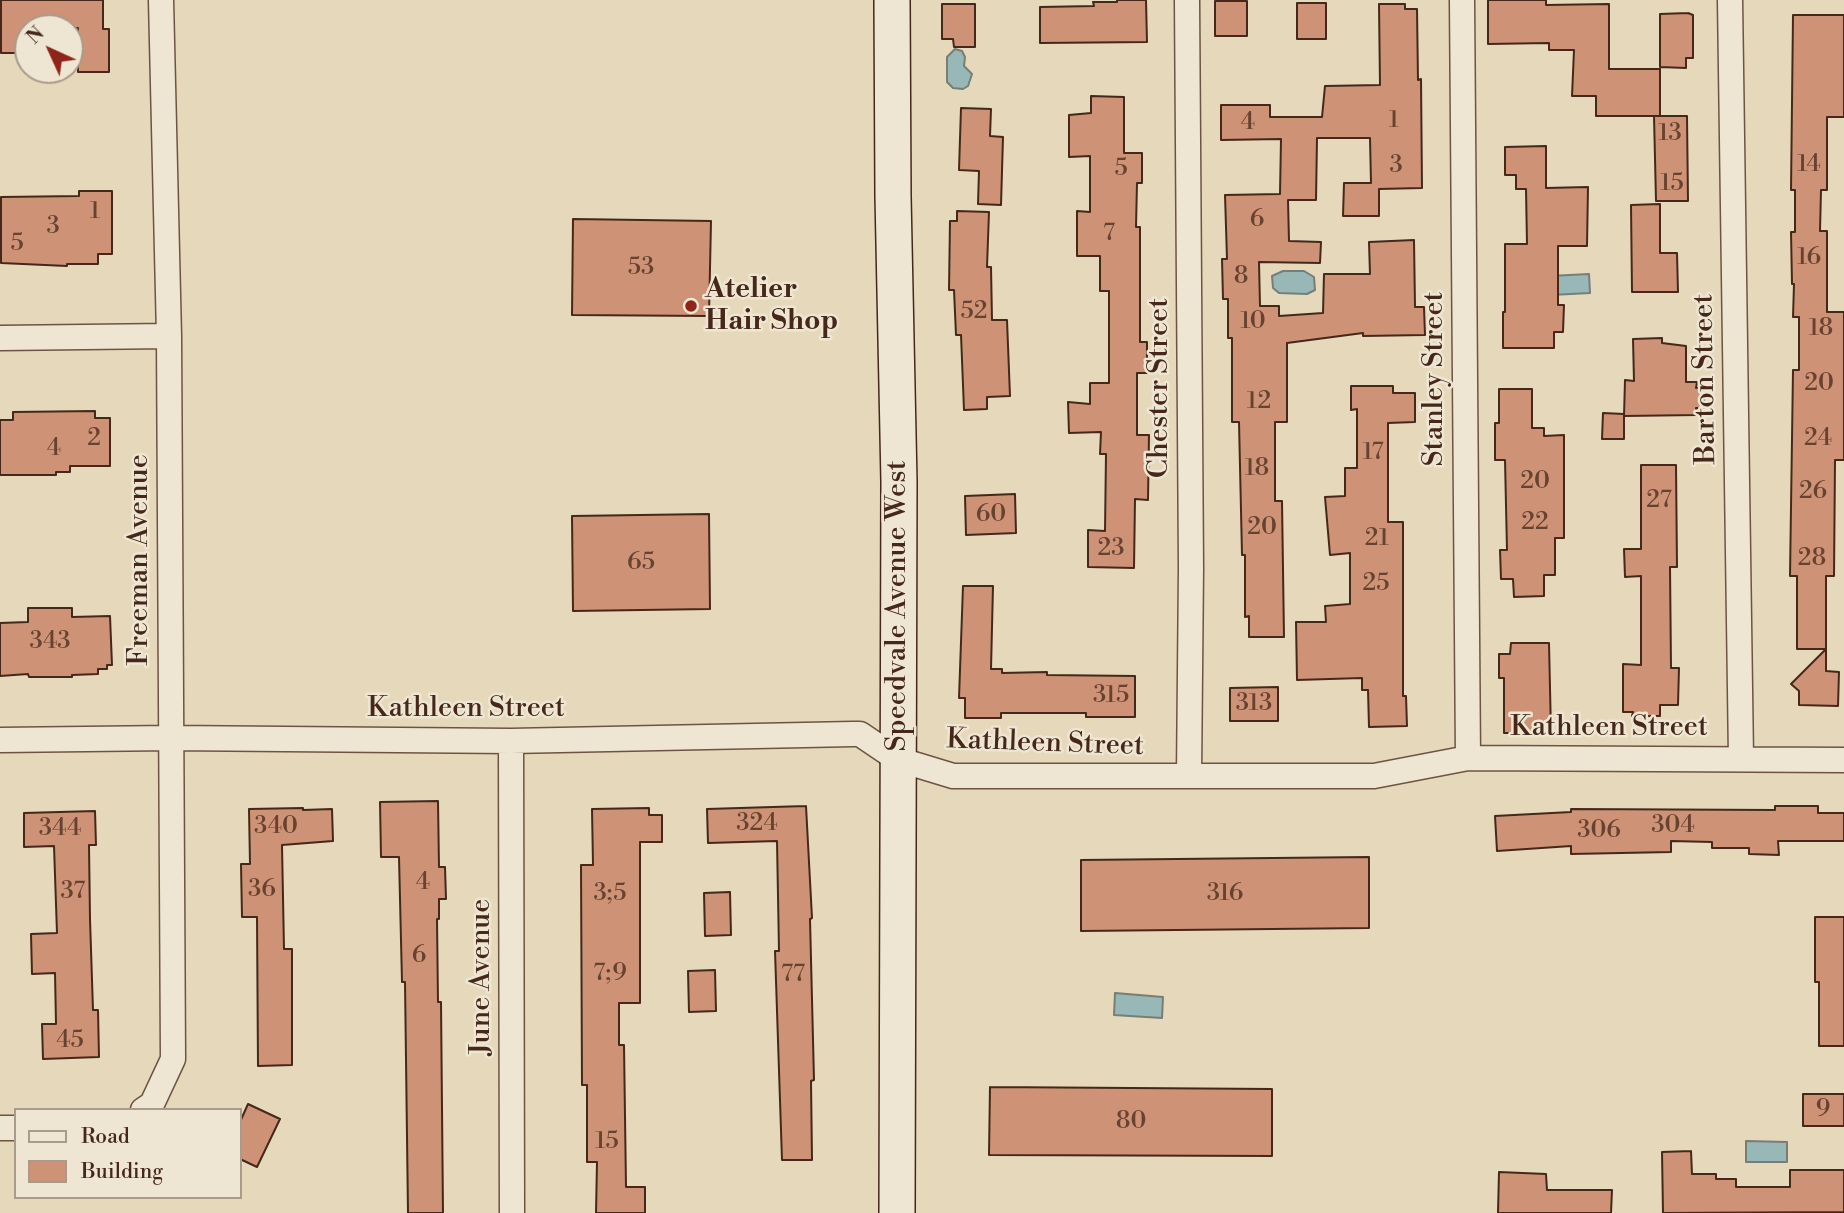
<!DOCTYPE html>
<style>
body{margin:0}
#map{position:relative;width:1844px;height:1213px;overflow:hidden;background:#e5d8bb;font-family:"Libre Bodoni",serif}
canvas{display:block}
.legend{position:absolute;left:14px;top:1108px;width:228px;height:91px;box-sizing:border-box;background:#eee6d3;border:2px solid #aa9a89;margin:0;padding:9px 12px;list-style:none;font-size:21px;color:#452819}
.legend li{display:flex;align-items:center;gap:14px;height:35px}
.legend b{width:35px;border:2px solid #aa9a89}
.north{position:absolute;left:14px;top:14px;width:70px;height:70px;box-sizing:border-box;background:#eee6d3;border:2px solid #aa9a89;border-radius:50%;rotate:315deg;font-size:19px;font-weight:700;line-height:28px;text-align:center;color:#452819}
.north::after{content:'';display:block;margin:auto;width:24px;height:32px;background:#8f2418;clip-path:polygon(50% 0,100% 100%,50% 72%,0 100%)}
</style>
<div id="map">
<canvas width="1844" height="1213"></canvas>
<ul class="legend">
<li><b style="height:9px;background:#eee6d3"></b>Road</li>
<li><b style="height:19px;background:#ce9276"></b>Building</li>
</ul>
<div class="north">N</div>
</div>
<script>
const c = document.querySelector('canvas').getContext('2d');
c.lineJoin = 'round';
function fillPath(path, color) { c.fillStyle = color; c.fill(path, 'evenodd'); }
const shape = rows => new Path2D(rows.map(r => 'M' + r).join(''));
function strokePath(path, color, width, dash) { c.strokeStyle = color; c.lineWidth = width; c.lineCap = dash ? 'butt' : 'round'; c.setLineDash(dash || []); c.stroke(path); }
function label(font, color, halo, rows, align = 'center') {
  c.font = font + ' "Libre Bodoni",serif'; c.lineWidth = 5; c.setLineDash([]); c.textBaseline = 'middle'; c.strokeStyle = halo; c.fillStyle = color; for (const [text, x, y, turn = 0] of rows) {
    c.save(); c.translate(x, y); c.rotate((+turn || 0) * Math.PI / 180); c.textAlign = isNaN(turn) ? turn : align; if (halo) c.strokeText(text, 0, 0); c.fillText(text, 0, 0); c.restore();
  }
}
const water = shape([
 [955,49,962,51,965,57,964,66,972,74,968,86,963,89,953,88,947,82,947,57,955,49],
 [1283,271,1304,271,1314,277,1315,290,1307,294,1279,293,1273,288,1272,276,1283,271],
 [1589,274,1590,293,1551,295,1550,276,1589,274],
 [1115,993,1163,997,1162,1018,1114,1015,1115,993],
 [1746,1141,1787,1142,1787,1162,1746,1162,1746,1141]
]);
fillPath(water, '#98b8b7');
strokePath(water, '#777e78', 2);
const building = shape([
 [1,0,103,0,103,29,109,29,109,72,78,72,78,28,28,28,28,53,1,53,1,0],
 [1117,0,1146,0,1147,42,1040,43,1040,7,1094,6,1093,2,1117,2,1117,0],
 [1488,0,1546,0,1546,5,1609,4,1609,69,1660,69,1660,116,1596,116,1596,96,1572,96,1574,50,1549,50,1549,43,1488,44,1488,0],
 [1215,1,1247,1,1247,36,1215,36,1215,1],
 [1297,3,1326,3,1326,39,1297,39,1297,3],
 [942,4,975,4,975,47,954,47,953,39,942,39,942,4],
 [1379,4,1405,4,1405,9,1417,9,1418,80,1421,79,1422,188,1379,189,1379,216,1343,216,1344,183,1371,183,1370,138,1317,138,1316,200,1288,200,1289,241,1321,242,1320,263,1259,262,1260,306,1279,306,1279,316,1323,313,1324,274,1370,274,1369,242,1414,240,1415,307,1424,307,1425,335,1363,336,1363,333,1287,343,1287,422,1275,422,1275,501,1282,501,1284,637,1249,637,1249,616,1245,617,1245,555,1242,555,1239,422,1232,422,1232,338,1228,338,1228,299,1223,299,1222,259,1227,259,1225,195,1280,194,1281,139,1221,140,1221,105,1270,105,1270,117,1322,117,1325,86,1380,85,1379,4],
 [1688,13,1693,15,1693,58,1686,58,1686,68,1660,67,1660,14,1688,13],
 [1793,15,1844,15,1844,117,1827,117,1827,190,1821,190,1820,231,1827,231,1827,312,1844,312,1844,460,1835,460,1834,576,1826,576,1826,649,1797,649,1797,576,1790,576,1793,370,1799,370,1799,317,1793,317,1794,284,1792,284,1791,232,1795,232,1795,190,1791,190,1793,15],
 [1091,96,1124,97,1124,153,1142,153,1142,183,1137,183,1136,227,1140,227,1140,342,1147,342,1147,373,1137,373,1137,435,1149,435,1148,500,1135,499,1134,568,1088,567,1088,530,1105,531,1106,454,1100,454,1101,432,1069,433,1068,402,1090,404,1090,383,1109,383,1109,291,1100,291,1100,256,1077,256,1077,211,1090,212,1090,156,1069,157,1069,115,1091,113,1091,96],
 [961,108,991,109,990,136,1003,137,1001,205,978,204,979,171,959,170,961,108],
 [1654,116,1687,116,1688,201,1656,201,1654,116],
 [1546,146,1546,188,1588,187,1587,246,1558,246,1558,305,1564,305,1563,332,1554,332,1554,348,1503,348,1503,312,1505,312,1505,244,1527,244,1526,189,1516,189,1516,175,1505,175,1505,147,1546,146],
 [79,191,112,191,112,254,98,254,98,264,67,264,67,266,1,263,1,197,79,196,79,191],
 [1660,204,1660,253,1677,253,1678,292,1632,292,1631,205,1660,204],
 [957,211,989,212,987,267,991,267,992,320,1007,320,1010,396,987,397,987,409,964,410,961,335,956,335,954,290,949,290,950,221,957,221,957,211],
 [573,219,711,221,709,316,572,315,573,219],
 [1662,338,1662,343,1686,346,1686,382,1697,382,1696,388,1704,387,1704,408,1696,408,1697,415,1624,416,1625,380,1634,381,1633,339,1662,338],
 [1351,386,1393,386,1393,393,1415,393,1415,422,1388,423,1388,522,1403,522,1403,696,1406,696,1407,726,1369,727,1368,690,1362,690,1362,678,1297,680,1296,622,1326,622,1325,606,1350,604,1350,553,1330,555,1325,497,1345,496,1345,468,1357,468,1357,409,1351,410,1351,386],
 [1499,389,1532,389,1532,428,1544,428,1544,436,1564,435,1564,538,1555,538,1555,575,1544,575,1544,596,1514,597,1513,579,1501,579,1500,550,1507,550,1505,460,1495,460,1495,423,1499,423,1499,389],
 [95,411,95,418,110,418,110,466,70,466,70,472,56,472,56,475,0,475,0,420,13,420,13,412,95,411],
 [1603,413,1624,414,1624,439,1602,439,1603,413],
 [1641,465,1676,465,1677,567,1670,567,1671,668,1679,668,1678,705,1660,705,1660,716,1632,716,1633,712,1623,712,1623,664,1641,665,1641,576,1625,577,1624,549,1641,549,1641,465],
 [1015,494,1016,533,966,535,965,496,1015,494],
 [709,514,710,609,573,611,572,516,709,514],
 [963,586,993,586,991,669,1002,669,1002,673,1047,672,1047,675,1135,676,1135,717,1086,717,1086,713,1001,713,1001,718,965,718,965,698,959,698,963,586],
 [28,608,72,608,72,617,110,616,112,665,107,665,107,669,98,669,98,674,72,675,72,677,29,677,28,674,0,676,0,623,28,622,28,608],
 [1511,643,1549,643,1551,733,1504,733,1504,678,1499,678,1499,654,1510,654,1511,643],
 [1826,649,1826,671,1839,672,1838,706,1799,705,1799,691,1791,684,1826,649],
 [1278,687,1278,721,1230,721,1230,688,1278,687],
 [438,801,439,867,445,867,446,899,439,899,439,919,437,919,438,1002,441,1002,443,1213,408,1213,405,982,402,982,399,857,381,857,380,802,438,801],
 [806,806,812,918,810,919,814,1080,811,1081,812,1160,782,1160,775,951,779,951,777,841,708,843,707,809,806,806],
 [1775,806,1818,806,1818,813,1844,813,1844,841,1778,841,1779,855,1749,854,1749,848,1712,848,1712,842,1671,841,1671,852,1571,854,1571,846,1497,851,1495,816,1571,812,1571,809,1775,810,1775,806],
 [303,808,303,810,332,809,333,841,282,845,284,949,292,949,292,1065,258,1066,257,917,242,917,241,864,250,864,249,809,303,808],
 [649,808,649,815,662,815,662,842,640,842,640,1003,619,1003,619,1045,624,1045,626,1187,645,1187,645,1213,596,1213,597,1162,587,1162,587,1085,582,1085,581,865,593,865,592,809,649,808],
 [95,811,96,845,89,845,90,919,93,1010,98,1010,99,1057,43,1059,42,1024,56,1024,55,973,32,974,31,934,57,933,54,846,24,847,24,813,95,811],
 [1369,857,1369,928,1081,931,1081,860,1369,857],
 [730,892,731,935,705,936,704,893,730,892],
 [1815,917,1844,917,1844,1046,1819,1046,1819,982,1815,982,1815,917],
 [715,970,716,1011,689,1012,688,971,715,970],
 [990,1087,1272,1089,1272,1156,989,1155,990,1087],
 [1803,1094,1844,1094,1844,1126,1803,1126,1803,1094],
 [248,1104,280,1119,257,1167,240,1159,240,1122,248,1104],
 [1691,1151,1692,1174,1716,1174,1716,1179,1736,1179,1736,1187,1790,1187,1790,1170,1844,1170,1844,1212,1663,1213,1662,1152,1691,1151],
 [1499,1172,1546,1174,1547,1190,1612,1190,1611,1213,1498,1213,1499,1172]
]);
fillPath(building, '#ce9276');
strokePath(building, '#452819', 2);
const street = shape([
 [1187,0,1191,568,1189,776],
 [1462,0,1468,758],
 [1730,0,1741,758],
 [0,338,169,336],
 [0,740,171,738,511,741,853,734,860,734,897,759,953,776,1374,776,1468,758,1844,760],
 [511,741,512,1213],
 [143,1110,152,1104,173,1059,169,336,161,0],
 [0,1128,16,1128]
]);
const secondary = shape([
 [892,0,893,196,899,482,897,1213]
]);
strokePath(street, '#6d5442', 27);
strokePath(secondary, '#452819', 38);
strokePath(street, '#eee6d3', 24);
strokePath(secondary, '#eee6d3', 35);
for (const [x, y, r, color] of [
 [691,306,7,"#8f2418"]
]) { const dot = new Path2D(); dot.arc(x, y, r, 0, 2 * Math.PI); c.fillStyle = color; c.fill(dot); strokePath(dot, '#eee6d3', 2.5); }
label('24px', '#674230', null, [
 ["1",1394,121],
 ["4",1248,123],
 ["13",1670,134],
 ["14",1809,165],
 ["3",1396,166],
 ["5",1121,169],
 ["15",1672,184],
 ["1",95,212],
 ["6",1257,220],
 ["3",53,227],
 ["7",1109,234],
 ["5",17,244],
 ["16",1809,258],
 ["53",641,268],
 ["8",1241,277],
 ["52",974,312],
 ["10",1253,322],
 ["18",1821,329],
 ["20",1819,384],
 ["12",1259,402],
 ["2",94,439],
 ["24",1818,439],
 ["4",54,449],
 ["17",1373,453],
 ["18",1257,469],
 ["20",1535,482],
 ["26",1813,492],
 ["27",1659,501],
 ["60",991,515],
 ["22",1535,523],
 ["20",1262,528],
 ["21",1377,539],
 ["23",1111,549],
 ["28",1812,559],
 ["65",641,563],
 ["25",1376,584],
 ["343",50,642],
 ["315",1111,696],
 ["313",1254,704],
 ["324",757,824],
 ["304",1673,826],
 ["340",276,827],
 ["344",60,829],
 ["306",1599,831],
 ["4",423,883],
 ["36",262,890],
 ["37",73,892],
 ["3;5",610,894],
 ["316",1225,894],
 ["6",419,956],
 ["7;9",610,974],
 ["77",793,975],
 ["45",70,1041],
 ["9",1823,1110],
 ["80",1131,1122],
 ["15",607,1142]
]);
label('bold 28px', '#452819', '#eee6d3', [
 ["Atelier",705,290],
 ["Hair Shop",705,322]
], 'left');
label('28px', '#452819', '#eee6d3', [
 ["Stanley Street",1435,379,-90],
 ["Barton Street",1706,379,-91],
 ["Chester Street",1160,388,-90],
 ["Freeman Avenue",140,560,-90],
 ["Speedvale Avenue West",898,606,-90],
 ["Kathleen Street",466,709],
 ["Kathleen Street",1609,728],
 ["Kathleen Street",1045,744,2],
 ["June Avenue",482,977,-90]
]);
</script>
